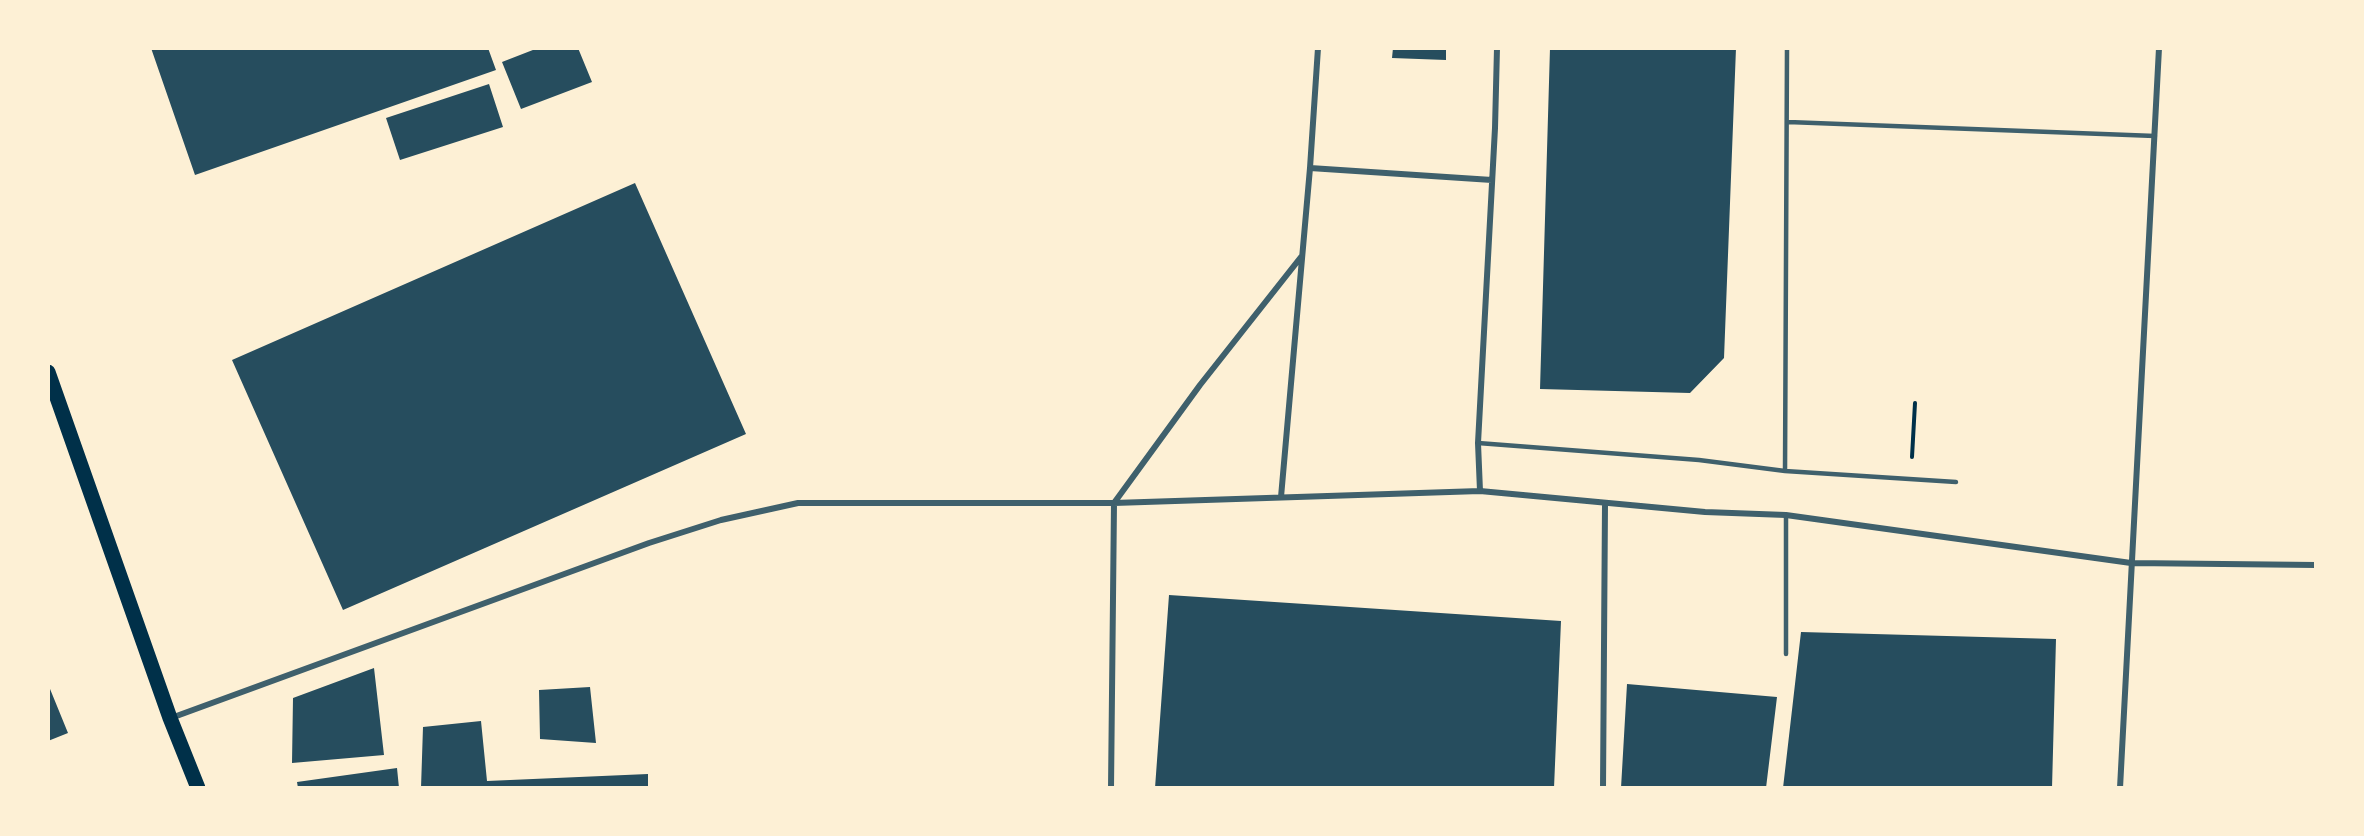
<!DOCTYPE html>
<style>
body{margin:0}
#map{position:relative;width:2364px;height:836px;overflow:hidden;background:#fdf0d5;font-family:Overpass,sans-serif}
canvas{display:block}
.frame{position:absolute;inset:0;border:50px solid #fdf0d5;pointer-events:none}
</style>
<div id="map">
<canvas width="2364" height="836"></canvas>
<div class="frame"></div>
</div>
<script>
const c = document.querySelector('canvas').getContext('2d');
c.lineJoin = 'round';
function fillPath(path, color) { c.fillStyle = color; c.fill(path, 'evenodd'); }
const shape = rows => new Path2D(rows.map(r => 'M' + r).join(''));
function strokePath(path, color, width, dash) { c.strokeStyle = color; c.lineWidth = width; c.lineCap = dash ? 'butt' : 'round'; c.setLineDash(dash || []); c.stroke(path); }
fillPath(shape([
 [151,48,488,48,496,70,195,175],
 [538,48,578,48,592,82,521,109,502,62],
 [1393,48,1446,48,1446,60,1392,58],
 [1550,48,1736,48,1724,358,1690,393,1540,389],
 [489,84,503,127,400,160,386,118],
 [635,183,746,434,343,610,232,360],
 [1169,595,1561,621,1554,788,1155,788],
 [1801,632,2056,639,2052,788,1783,788],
 [374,668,384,755,292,763,293,698],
 [48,684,68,733,48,741],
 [1627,684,1777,697,1766,788,1621,788],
 [590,687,596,743,540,739,539,690],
 [481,721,487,781,648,774,648,788,421,788,423,727],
 [397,768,399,788,298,788,297,782]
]), '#264d5e');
strokePath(shape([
 [1912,457,1915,403]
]), '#003049', 4);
strokePath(shape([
 [1788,122,2155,136],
 [1478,443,1699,460,1785,471,1956,482],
 [1785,471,1787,48],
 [1786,515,1786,654]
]), '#3f606c', 4.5);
strokePath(shape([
 [1310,168,1492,180],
 [1480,491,1478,443,1495,128,1497,48],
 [1281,497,1310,168,1318,48],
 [171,718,649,543,721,520,798,503,1114,503,1480,491,1705,512,1786,515,2131,563,2316,565],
 [1111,788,1114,503,1200,385,1301,257],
 [1603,788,1605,504],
 [2120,788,2159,48]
]), '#3f606c', 6);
strokePath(shape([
 [48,372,170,718,198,788]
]), '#003049', 15);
</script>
